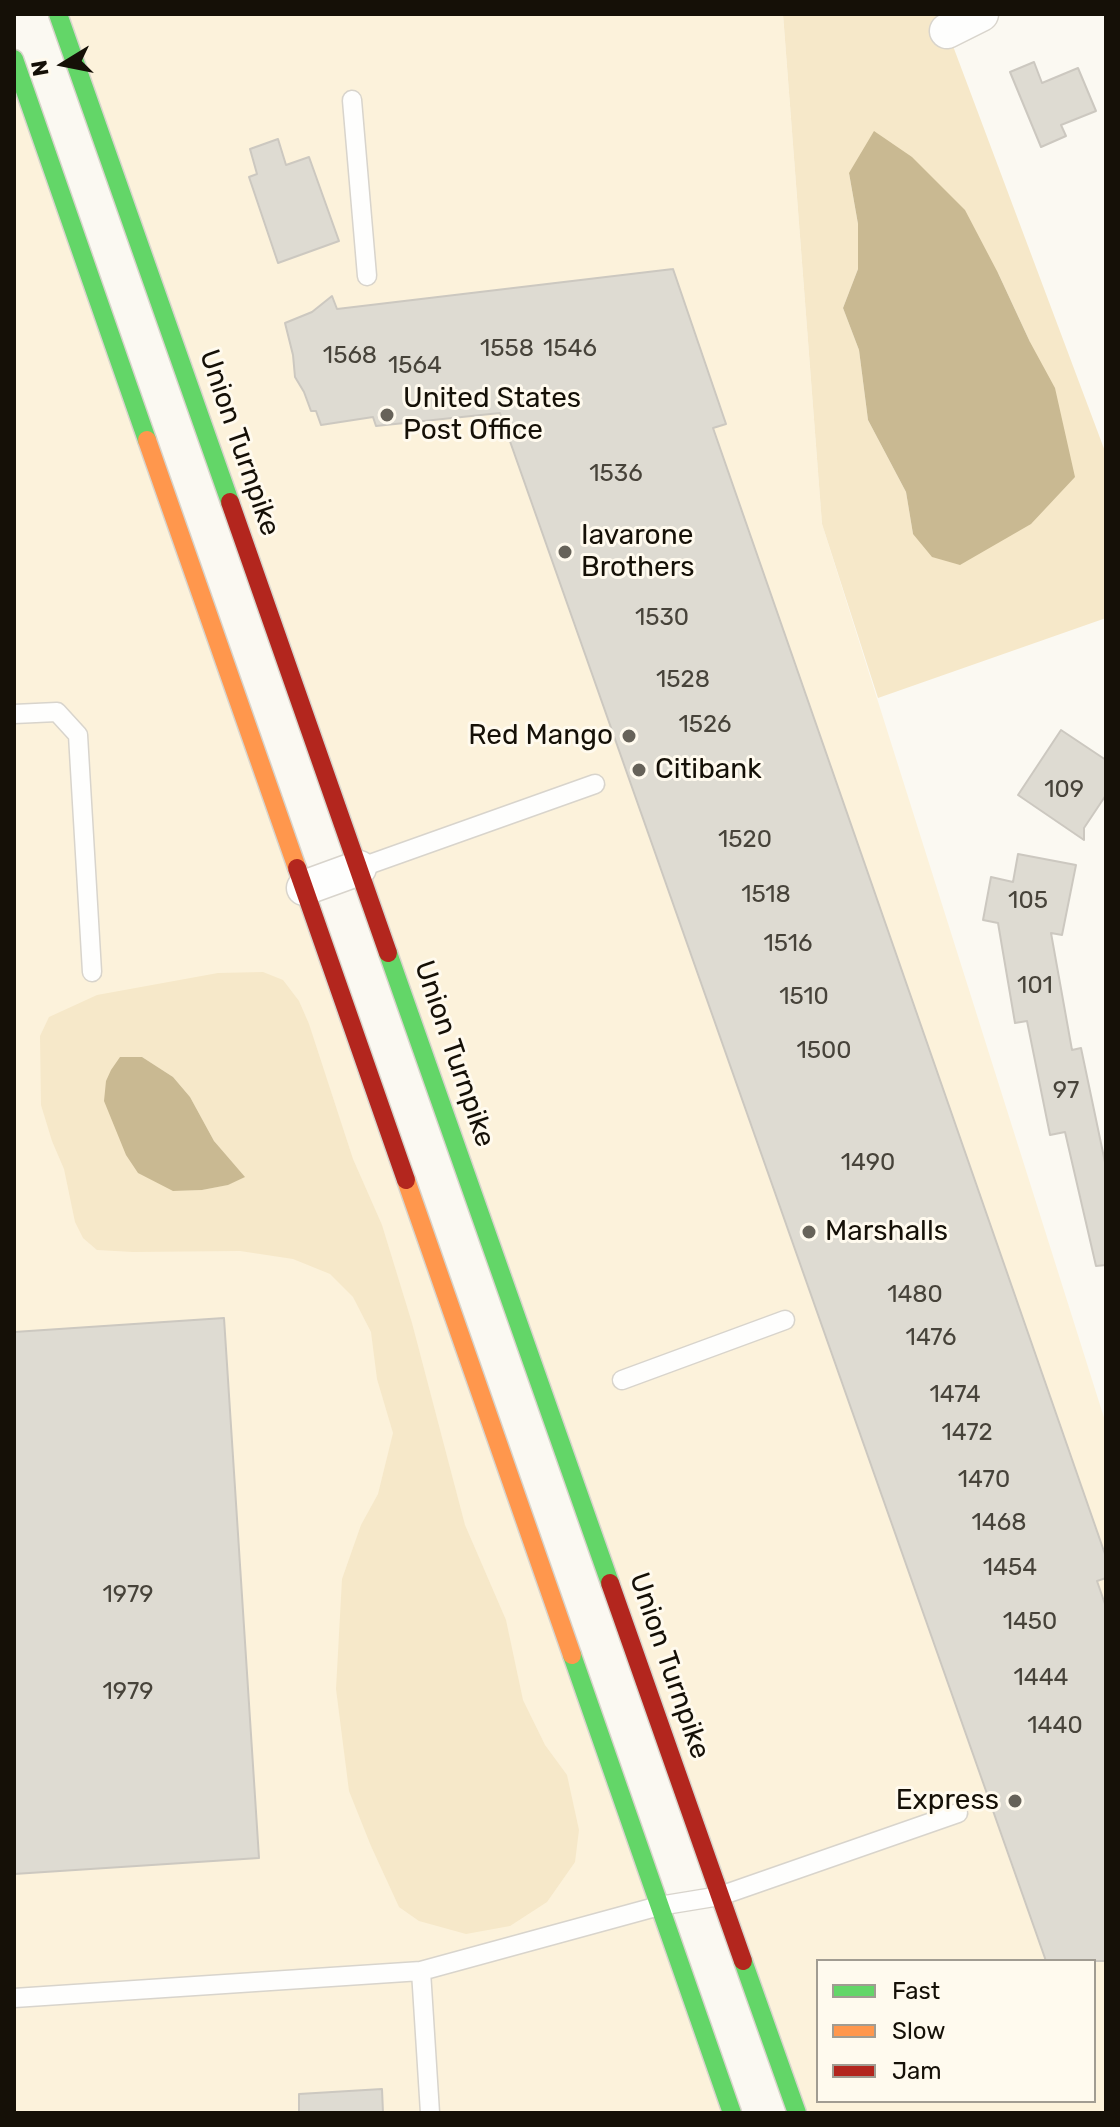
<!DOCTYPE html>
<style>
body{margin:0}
#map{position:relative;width:1120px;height:2127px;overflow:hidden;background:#fbf9f2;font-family:Rubik,sans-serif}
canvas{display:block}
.frame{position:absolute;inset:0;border:16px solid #151007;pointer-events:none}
.legend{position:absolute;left:816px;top:1959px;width:280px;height:144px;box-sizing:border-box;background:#fffaee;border:2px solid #a19c92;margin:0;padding:10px 14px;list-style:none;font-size:24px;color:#151007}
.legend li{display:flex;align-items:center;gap:16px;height:40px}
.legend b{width:40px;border:2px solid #a19c92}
.north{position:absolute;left:24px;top:24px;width:80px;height:80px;-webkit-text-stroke:6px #fffaee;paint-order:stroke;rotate:260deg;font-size:22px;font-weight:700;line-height:32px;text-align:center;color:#151007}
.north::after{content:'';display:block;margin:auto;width:28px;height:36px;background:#151007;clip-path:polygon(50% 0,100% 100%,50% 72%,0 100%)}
</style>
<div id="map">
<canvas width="1120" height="2127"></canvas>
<div class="frame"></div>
<ul class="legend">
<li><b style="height:10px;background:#63d668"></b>Fast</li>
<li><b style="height:10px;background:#ff974d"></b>Slow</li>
<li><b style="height:10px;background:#b3261e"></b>Jam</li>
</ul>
<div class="north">N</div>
</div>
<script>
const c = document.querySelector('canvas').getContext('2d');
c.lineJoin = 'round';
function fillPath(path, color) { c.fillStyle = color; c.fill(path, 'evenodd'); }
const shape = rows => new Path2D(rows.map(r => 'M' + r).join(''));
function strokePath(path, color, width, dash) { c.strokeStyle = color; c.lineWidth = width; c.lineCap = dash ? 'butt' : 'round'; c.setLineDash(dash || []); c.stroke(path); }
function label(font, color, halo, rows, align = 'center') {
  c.font = font + ' Rubik,sans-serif'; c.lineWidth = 6; c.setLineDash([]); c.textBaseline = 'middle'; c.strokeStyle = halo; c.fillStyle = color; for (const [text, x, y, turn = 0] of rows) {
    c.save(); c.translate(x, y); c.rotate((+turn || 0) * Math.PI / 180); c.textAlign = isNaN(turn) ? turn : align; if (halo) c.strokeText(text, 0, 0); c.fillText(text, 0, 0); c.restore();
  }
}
fillPath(shape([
 [58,14,783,14,822,524,1106,1424,1106,2113,797,2113],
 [818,1961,1094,1961,1094,2101,818,2101],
 [14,59,732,2113,14,2113]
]), '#fcf2db');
fillPath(shape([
 [783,14,941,14,1106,454,1106,618,878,698,822,524],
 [849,173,998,273,1030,342,913,534,906,492,868,420,859,350,843,308,858,269,858,224],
 [263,972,283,980,299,1001,309,1024,353,1159,382,1225,412,1323,465,1525,506,1620,523,1700,545,1745,567,1775,579,1830,575,1862,547,1902,510,1926,466,1934,419,1921,399,1907,371,1846,349,1791,336,1689,342,1579,361,1525,378,1494,393,1433,377,1379,371,1332,353,1297,330,1274,293,1259,240,1251,133,1252,97,1250,83,1238,75,1222,64,1169,52,1141,41,1105,40,1036,49,1017,97,995,218,973],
 [142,1057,173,1077,190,1097,214,1141,244,1177,227,1185,202,1190,173,1191]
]), '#f6e8c9');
fillPath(shape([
 [874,131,912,157,965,210,998,273,1030,342,1055,388,1075,477,1031,524,960,565,932,557,913,534,906,492,868,420,859,350,843,308,858,269,858,224,849,173],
 [120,1057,142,1057,173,1077,190,1097,214,1141,245,1177,228,1185,202,1190,173,1191,138,1173,126,1155,104,1101,106,1081,111,1070]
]), '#c9b992');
const building = shape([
 [1034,62,1042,83,1078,68,1096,111,1061,125,1066,136,1041,147,1010,72,1034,62],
 [278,139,286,165,309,157,339,241,278,263,249,177,257,174,250,149,278,139],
 [673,269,726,424,713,428,1106,1557,1106,1578,1097,1581,1106,1607,1106,1961,1046,1961,500,413,376,426,373,417,321,425,316,411,311,411,304,392,295,377,293,355,285,323,312,312,332,296,337,309,673,269],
 [1061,730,1106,760,1106,795,1084,828,1084,840,1018,795,1061,730],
 [1018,854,1076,865,1062,935,1051,933,1072,1050,1081,1048,1106,1167,1106,1265,1096,1266,1065,1132,1050,1135,1027,1021,1015,1023,998,923,983,920,991,877,1013,882,1018,854],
 [224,1318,259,1858,14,1874,14,1332,224,1318],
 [382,2089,383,2113,299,2113,299,2094,382,2089]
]);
fillPath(building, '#dedbd2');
strokePath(building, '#ccc8c0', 2);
const lane = shape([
 [352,100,367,276],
 [14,714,57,712,78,735,92,972],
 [359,868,595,784],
 [622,1380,785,1320],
 [421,1971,430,2113],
 [14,1998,421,1971,659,1906,720,1896,958,1813]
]);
const street = shape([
 [947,31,981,14],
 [304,888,359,868]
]);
const fast = shape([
 [58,14,230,502],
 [14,59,147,440],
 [388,953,610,1583],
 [572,1655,732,2113],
 [743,1961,797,2113]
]);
const slow = shape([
 [147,440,297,868],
 [406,1180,572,1655]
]);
const jam = shape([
 [230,502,388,953],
 [297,868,406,1180],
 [610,1583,743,1961]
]);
strokePath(lane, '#d8d4cc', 21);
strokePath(street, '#d8d4cc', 37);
strokePath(fast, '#d8d4cc', 21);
strokePath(slow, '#d8d4cc', 21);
strokePath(jam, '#d8d4cc', 21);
strokePath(lane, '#fefefd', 18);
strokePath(street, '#fefefd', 34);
strokePath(fast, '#63d668', 18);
strokePath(slow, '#ff974d', 18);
strokePath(jam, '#b3261e', 18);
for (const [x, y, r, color] of [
 [387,415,8,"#666259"],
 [565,552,8,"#666259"],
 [629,736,8,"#666259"],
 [639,770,8,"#666259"],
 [809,1232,8,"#666259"],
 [1015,1801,8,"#666259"]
]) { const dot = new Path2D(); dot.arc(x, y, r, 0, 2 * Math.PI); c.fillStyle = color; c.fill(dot); strokePath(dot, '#fffaee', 3); }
label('24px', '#47433a', null, [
 ["1558",507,349],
 ["1546",570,349],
 ["1568",350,356],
 ["1564",415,366],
 ["1536",616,474],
 ["1530",662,618],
 ["1528",683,680],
 ["1526",705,725],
 ["109",1064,790],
 ["1520",745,840],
 ["1518",766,895],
 ["105",1028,901],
 ["1516",788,944],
 ["101",1035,986],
 ["1510",804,997],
 ["1500",824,1051],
 ["97",1066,1091],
 ["1490",868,1163],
 ["1480",915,1295],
 ["1476",931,1338],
 ["1474",955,1395],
 ["1472",967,1433],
 ["1470",984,1480],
 ["1468",999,1523],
 ["1454",1010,1568],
 ["1979",128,1595],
 ["1450",1030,1622],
 ["1444",1041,1678],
 ["1979",128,1692],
 ["1440",1055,1726]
]);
label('28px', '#151007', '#fffaee', [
 ["United States",403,399],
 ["Post Office",403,431],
 ["Iavarone",581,536],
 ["Brothers",581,568],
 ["Red Mango",613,736,"right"],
 ["Citibank",655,770],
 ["Marshalls",825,1232],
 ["Express",999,1801,"right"]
], 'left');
label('28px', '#151007', '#fffaee', [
 ["Union Turnpike",239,443,71],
 ["Union Turnpike",454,1054,71],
 ["Union Turnpike",669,1666,71]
]);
</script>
